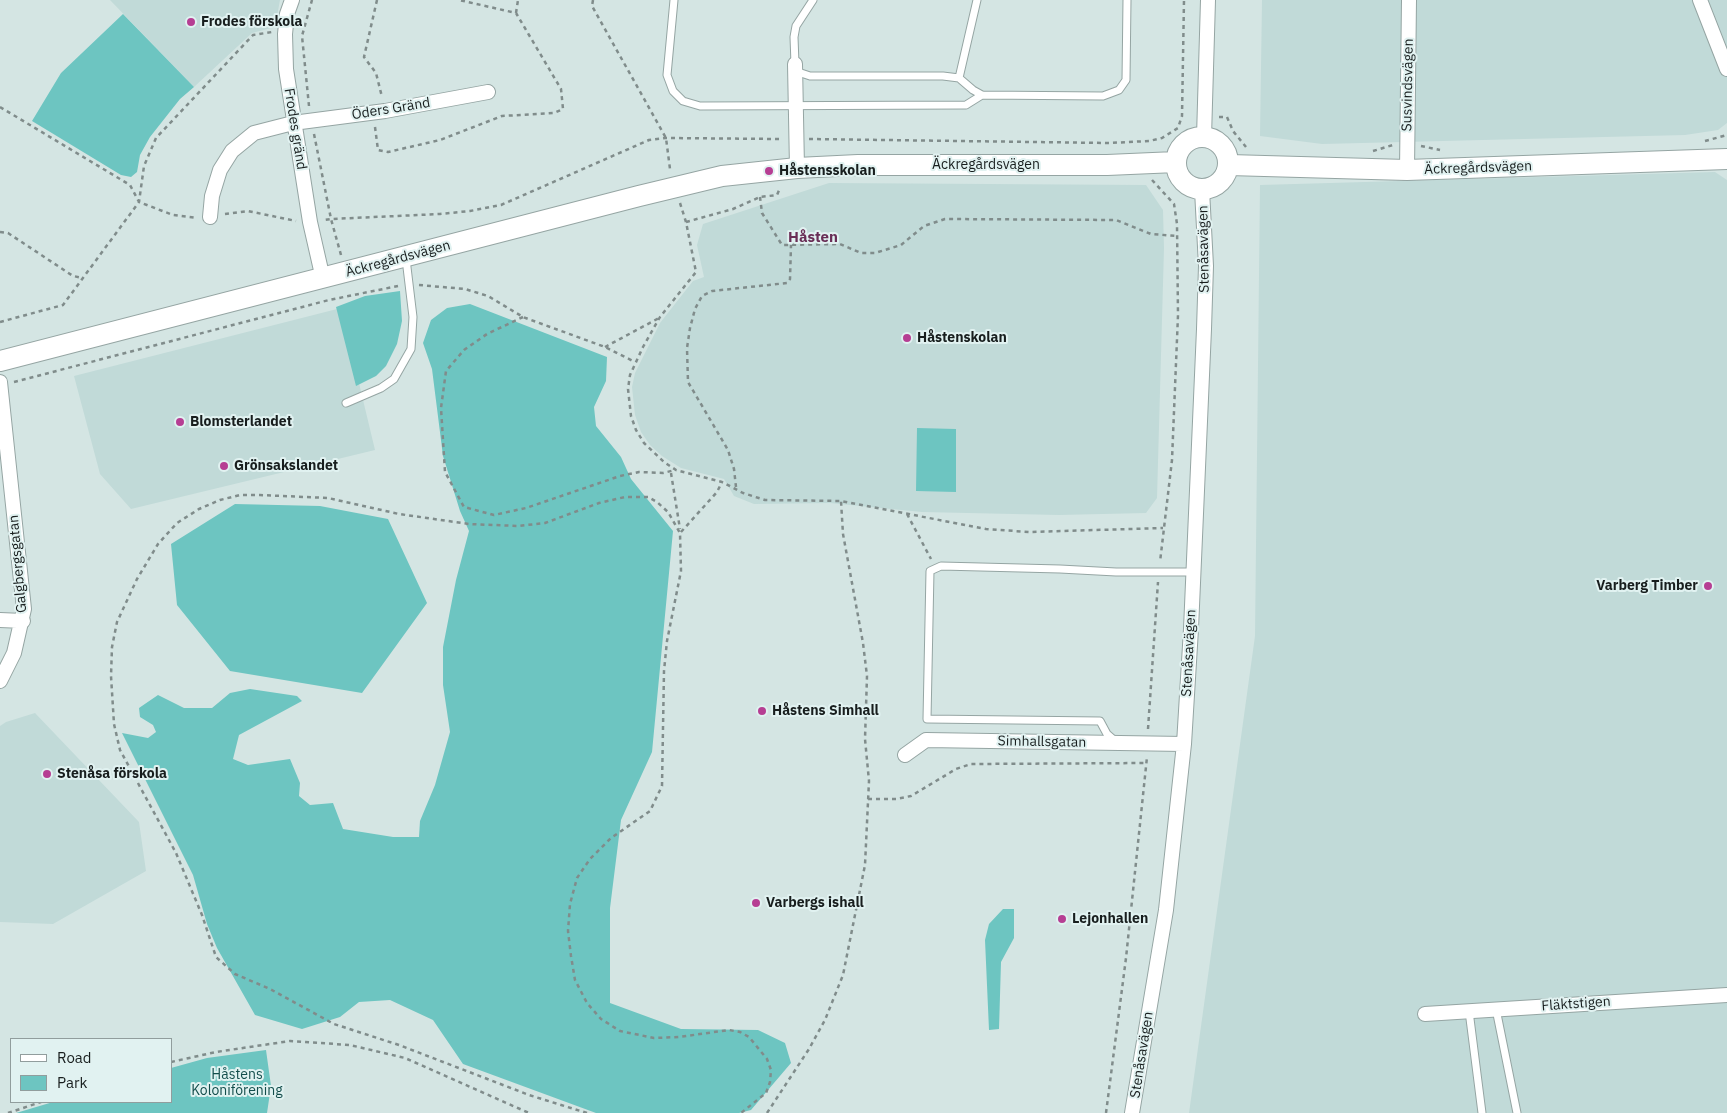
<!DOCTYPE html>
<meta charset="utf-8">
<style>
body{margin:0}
#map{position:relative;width:1727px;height:1113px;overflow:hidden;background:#d4e5e3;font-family:"IBM Plex Sans",sans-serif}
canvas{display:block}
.legend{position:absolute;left:10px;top:1038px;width:162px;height:65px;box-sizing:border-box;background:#e1f2f1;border:1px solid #919d9d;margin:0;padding:6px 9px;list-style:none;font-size:15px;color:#181e1e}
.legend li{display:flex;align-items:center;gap:10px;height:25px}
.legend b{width:25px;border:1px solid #919d9d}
</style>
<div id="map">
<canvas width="1727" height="1113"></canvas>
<ul class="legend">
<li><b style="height:6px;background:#fff"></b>Road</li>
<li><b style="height:14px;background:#6dc5c1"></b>Park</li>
</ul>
</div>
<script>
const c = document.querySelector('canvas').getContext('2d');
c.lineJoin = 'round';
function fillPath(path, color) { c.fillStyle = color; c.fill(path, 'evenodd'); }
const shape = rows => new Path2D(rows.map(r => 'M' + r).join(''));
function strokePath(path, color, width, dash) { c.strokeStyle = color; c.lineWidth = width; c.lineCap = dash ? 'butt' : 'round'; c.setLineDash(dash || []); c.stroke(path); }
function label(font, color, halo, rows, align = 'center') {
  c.font = font + ' "IBM Plex Sans",sans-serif'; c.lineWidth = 4; c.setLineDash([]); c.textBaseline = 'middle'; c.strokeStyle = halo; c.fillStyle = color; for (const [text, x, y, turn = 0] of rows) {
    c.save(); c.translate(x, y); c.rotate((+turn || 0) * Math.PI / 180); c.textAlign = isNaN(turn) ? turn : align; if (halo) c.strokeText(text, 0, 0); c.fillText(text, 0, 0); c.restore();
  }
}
fillPath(shape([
 [110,0,280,0,275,27,252,33,194,87],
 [1262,0,1727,0,1727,123,1718,130,1685,135,1322,144,1260,136],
 [1715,172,1727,180,1727,1113,1189,1113,1255,636,1260,185],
 [829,183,1146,185,1163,210,1164,248,1157,498,1146,513,1059,515,922,512,830,503,754,504,734,496,724,479,681,468,662,456,650,445,641,432,635,415,632,387,635,373,660,323,693,281,704,277,697,245,703,224],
 [341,308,375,450,131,509,100,474,74,376],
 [35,713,139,822,146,871,53,924,0,922,0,726,6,722]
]), '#c1dad8');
fillPath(shape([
 [123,14,194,87,180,99,150,137,140,155,137,172,131,177,121,175,32,121,61,73],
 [400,291,402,321,397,344,386,366,376,376,356,386,336,307,365,296],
 [470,304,607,357,606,381,594,407,596,426,621,457,631,479,673,531,652,752,621,820,610,908,610,1003,681,1029,758,1030,785,1043,791,1063,751,1110,739,1113,596,1113,463,1064,433,1020,390,1000,359,1002,340,1017,302,1029,255,1015,217,948,207,924,193,875,122,733,148,738,156,732,153,725,140,717,139,708,158,695,184,708,212,708,230,693,250,689,297,696,302,701,239,735,233,759,248,765,290,759,300,783,299,796,310,805,333,803,343,829,393,837,419,837,420,821,435,785,450,732,443,685,443,647,456,580,469,531,460,511,443,456,432,369,423,343,431,320,447,308],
 [917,428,956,429,956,492,916,491],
 [235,504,320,506,388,519,427,603,362,693,230,671,177,605,171,544],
 [1003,909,1014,909,1014,938,1001,962,999,1029,989,1030,985,940,989,924],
 [266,1050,271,1086,267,1113,16,1113,53,1102,171,1102,171,1068,207,1058]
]), '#6dc5c1');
const lane = shape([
 [674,0,667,75,673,91,683,101,700,106,966,105,982,95],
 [813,0,796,26,794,37,795,64,796,70,801,73,810,76,943,76,959,78,973,90,982,95,1103,96,1119,90,1126,80,1127,0],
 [959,78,977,0],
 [346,403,381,388,394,379,411,349,413,317,406,259],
 [1115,741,1107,734,1100,721,927,719,930,571,941,566,1060,569,1116,572,1194,572],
 [1496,1009,1517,1113],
 [1469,1011,1482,1113]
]);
const street = shape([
 [292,0,287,14,285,34,286,69,310,222,323,279],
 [1700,0,1727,69],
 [795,64,797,168],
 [1204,137,1208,0],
 [1407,170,1409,0],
 [210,217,212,196,220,170,232,151,254,133,293,123,385,111,488,92],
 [0,382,24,609,14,653,0,681],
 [0,620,23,621],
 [905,755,926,740,1184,744],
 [1425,1014,1727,995],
 [1132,1113,1166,910,1184,744,1191,629,1204,329,1206,266,1202,190]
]);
const secondary = shape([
 '1176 163a26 26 0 1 1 52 0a26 26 0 1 1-52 0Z',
 [1229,165,1407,170,1727,159],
 [0,361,639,196,722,176,797,168,858,165,1107,165,1176,162]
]);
strokePath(lane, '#95a5a3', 9);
strokePath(street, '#95a5a3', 16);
strokePath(secondary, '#95a5a3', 22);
strokePath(shape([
 [377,0,364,57,376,73,382,97],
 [593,0,592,6,666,138,670,169],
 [516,13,518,0],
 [309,106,302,36,312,0],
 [0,107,130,185,139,202,173,215,197,218],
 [1219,117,1227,117,1233,131,1246,147],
 [375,127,378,150,388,152,440,140,502,116,554,113,563,109,561,89,516,13,459,0],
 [314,134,331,219,324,220],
 [809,139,1109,143,1149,141,1162,138,1178,128,1182,116,1184,0],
 [1705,141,1727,135],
 [1421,146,1440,150],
 [1373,151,1393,145],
 [1152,180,1174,204,1177,224,1178,315,1172,460,1160,562],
 [760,197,762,213,782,245,840,244,861,253,875,253,901,245,924,226,945,219,1116,220,1151,234,1177,236],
 [680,203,686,222,696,272,660,317,643,347,630,375,628,389,631,416,636,430,644,443,664,462,676,470,722,482,743,493,765,500,841,501,986,529,1029,532,1163,528],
 [225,214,248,211,296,221],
 [686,222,733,209,760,197,777,195,780,188],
 [0,232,8,233,73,276,83,278],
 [341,255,331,219,440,214,470,211,501,205,649,140,666,138,781,139],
 [419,285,465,289,488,296,523,317,605,347,635,362],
 [523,317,487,334,464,350,446,371,441,408,445,472,464,507,494,515,526,508,620,476,639,472,663,473,675,470],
 [0,322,63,305,139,202,144,166,156,138,253,35,272,32],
 [605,347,659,318],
 [14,382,329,300,398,286],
 [671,473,680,529],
 [736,487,734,469,728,450,688,382,687,348,690,328,695,309,702,296,712,291,787,283,790,279,791,245],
 [907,514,931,559],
 [681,532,717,492,722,482],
 [1148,729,1158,582],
 [868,799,896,799,911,796,956,769,971,764,1146,763],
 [171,1062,216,1052,290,1041,350,1045,405,1058,529,1113],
 [8,1113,41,1102],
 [587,1113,529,1095,399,1045,334,1024,270,989,235,974,216,957,202,915,176,853,120,750,114,724,111,676,112,647,117,622,137,579,158,544,177,523,199,509,220,500,240,495,260,495,328,498,399,514,469,524,518,526,545,523,599,503,625,497,648,497,657,502,668,512,680,533,681,571,667,641,664,671,662,786,650,811,611,838,590,859,577,878,570,904,568,931,571,956,575,980,587,1003,601,1019,620,1031,654,1038,679,1037,729,1030,740,1032,749,1037,767,1059,771,1070,770,1082,766,1093,741,1113],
 [767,1113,809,1049,825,1020,843,975,865,865,869,781,865,739,867,676,863,643,843,534,841,501],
 [1106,1113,1126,958,1147,757]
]), '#808c8b', 2.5, [4, 4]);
strokePath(lane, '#fff', 7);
strokePath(street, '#fff', 14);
strokePath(secondary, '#fff', 20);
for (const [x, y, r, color] of [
 [191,22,5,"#b63e93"],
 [769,171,5,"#b63e93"],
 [907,338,5,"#b63e93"],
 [180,422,5,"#b63e93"],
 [224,466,5,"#b63e93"],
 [1708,586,5,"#b63e93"],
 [762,711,5,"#b63e93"],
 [47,774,5,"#b63e93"],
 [756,903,5,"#b63e93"],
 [1062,919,5,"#b63e93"]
]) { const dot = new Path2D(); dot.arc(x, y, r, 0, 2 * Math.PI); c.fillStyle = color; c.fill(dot); strokePath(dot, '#e1f2f1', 2); }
label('bold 14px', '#181e1e', '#e1f2f1', [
 ["Frodes förskola",201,22],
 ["Håstensskolan",779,171],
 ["Håstenskolan",917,338],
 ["Blomsterlandet",190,422],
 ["Grönsakslandet",234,466],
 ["Varberg Timber",1698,586,"right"],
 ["Håstens Simhall",772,711],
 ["Stenåsa förskola",57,774],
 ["Varbergs ishall",766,903],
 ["Lejonhallen",1072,919]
], 'left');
label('14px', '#181e1e', '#e1f2f1', [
 ["Susvindsvägen",1408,85,-89],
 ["Öders Gränd",391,109,-9],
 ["Frodes gränd",295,129,81],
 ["Äckregårdsvägen",986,165],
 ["Äckregårdsvägen",1478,168,-2],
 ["Stenåsavägen",1204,249,-91],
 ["Äckregårdsvägen",398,259,-15],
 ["Galgbergsgatan",18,564,-95],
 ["Stenåsavägen",1189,653,-87],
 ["Simhallsgatan",1042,742,1],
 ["Fläktstigen",1576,1004,-4],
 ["Stenåsavägen",1142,1055,-81]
]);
label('14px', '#134e4c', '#e1f2f1', [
 ["Håstens",237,1075],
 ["Koloniförening",237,1091]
]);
label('bold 15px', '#692e56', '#e1f2f1', [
 ["Håsten",813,238]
]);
</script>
